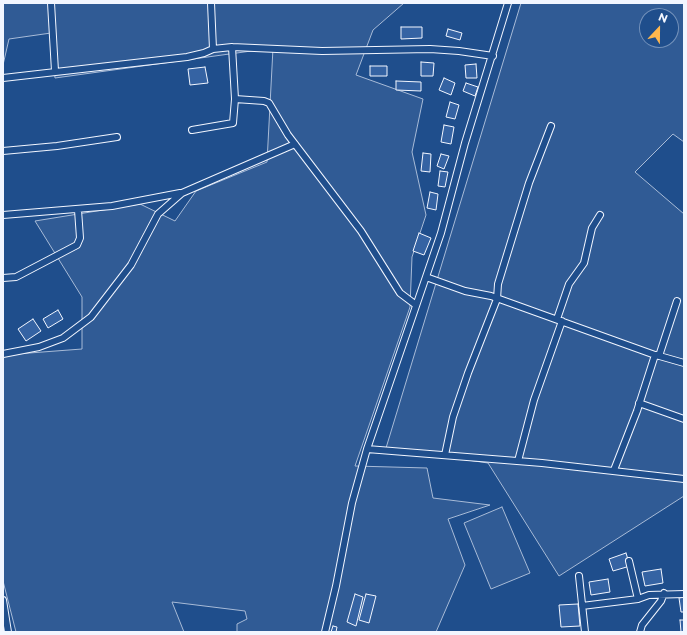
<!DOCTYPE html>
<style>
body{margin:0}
#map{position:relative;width:687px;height:635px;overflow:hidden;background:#1f4e8c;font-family:Montserrat,sans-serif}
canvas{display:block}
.frame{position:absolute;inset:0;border:4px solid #f2f6ff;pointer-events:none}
.north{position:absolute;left:639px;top:8px;width:40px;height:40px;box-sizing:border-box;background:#1f4e8c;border:1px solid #7391ba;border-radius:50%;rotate:22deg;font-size:11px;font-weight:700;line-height:16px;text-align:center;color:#f2f6ff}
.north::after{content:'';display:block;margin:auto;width:14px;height:18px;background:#ffb74d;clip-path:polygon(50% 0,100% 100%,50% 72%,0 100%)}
</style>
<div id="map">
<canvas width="687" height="635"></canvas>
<div class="frame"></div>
<div class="north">N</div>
</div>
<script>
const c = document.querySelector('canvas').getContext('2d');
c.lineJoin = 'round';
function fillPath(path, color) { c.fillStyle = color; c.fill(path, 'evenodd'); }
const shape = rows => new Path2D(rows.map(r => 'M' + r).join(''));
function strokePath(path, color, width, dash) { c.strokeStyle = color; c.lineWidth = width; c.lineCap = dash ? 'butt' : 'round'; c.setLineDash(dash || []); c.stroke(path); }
const built = shape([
 [3,3,404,3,373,30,356,75,423,99,412,152,426,215,412,257,410,307,355,466,427,468,433,498,490,505,448,519,465,565,436,632,237,632,237,624,247,619,245,611,172,602,184,632,16,632,3,581,3,355,82,349,82,297,35,221,140,204,175,221,196,191,267,162,273,48,55,78,51,33,9,39,3,65,3,3],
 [521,3,684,3,684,142,673,134,635,172,684,214,684,496,559,576,488,463,386,448,521,3],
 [647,16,671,16,671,40,647,40,647,16],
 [502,507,530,573,491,589,464,523,502,507]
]);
fillPath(built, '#305b95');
strokePath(built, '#a8bbd7', 1);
const building = shape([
 [401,27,422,27,422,38,401,39,401,27],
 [448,29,462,33,460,40,446,36,448,29],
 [421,62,434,63,433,76,421,76,421,62],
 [476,64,477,78,466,78,465,65,476,64],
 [370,66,387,66,387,76,370,76,370,66],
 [205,67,208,83,190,85,188,69,205,67],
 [444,78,455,83,451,95,439,90,444,78],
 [396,81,421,82,421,91,396,90,396,81],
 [466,83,478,87,475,96,463,91,466,83],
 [450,102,459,105,455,119,446,117,450,102],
 [444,125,454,127,451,144,441,142,444,125],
 [423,153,431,154,430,172,421,171,423,153],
 [441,154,449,156,444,169,437,166,441,154],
 [440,171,448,172,445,187,438,186,440,171],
 [430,192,438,194,436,210,427,208,430,192],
 [419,233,431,238,424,255,413,251,419,233],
 [58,310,63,319,48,328,43,319,58,310],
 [33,319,41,331,26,341,18,329,33,319],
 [626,553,630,566,613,571,609,559,626,553],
 [661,569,663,583,645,586,642,572,661,569],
 [608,579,610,592,591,595,589,582,608,579],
 [355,594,363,597,356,626,347,622,355,594],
 [366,594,376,596,369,623,359,620,366,594],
 [684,597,684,612,681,612,679,598,684,597],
 [578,604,580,626,561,627,559,605,578,604],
 [680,620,684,620,684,632,681,632,680,620],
 [333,626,337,627,336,632,331,632,333,626]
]);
fillPath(building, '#3563a3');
strokePath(building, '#f2f6ff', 1);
const minor = shape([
 [51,3,55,71],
 [211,3,213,49],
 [232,47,235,99,264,101,269,103,288,135,361,231,400,293,416,305],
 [3,78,187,57,204,53,213,49,232,47,322,51,430,49,459,51,493,56],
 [192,130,233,123,235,99],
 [3,151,57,146,117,137],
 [3,215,112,206,180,193],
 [426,277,465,291,491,296,655,355,637,411,614,470],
 [3,278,16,277,77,245,80,238,78,210],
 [557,319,569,284,584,263,592,228,600,215],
 [3,354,39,347,63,338,91,317,131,265,158,214,182,193,295,144],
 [656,355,684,363],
 [659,356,677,301],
 [639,403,684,419],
 [367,449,542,463,684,479],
 [445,455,453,417,468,373,497,299,498,284,529,183,551,126],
 [518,461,534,400,562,321],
 [629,561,638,599],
 [579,576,585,632],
 [3,600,8,632],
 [582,606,638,599,649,595,684,594],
 [325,632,336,586,352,503,367,449,441,233,465,143,508,3],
 [640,632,642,625,661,601,664,593]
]);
strokePath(minor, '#f2f6ff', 8);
strokePath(minor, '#1f4e8c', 6);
</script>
